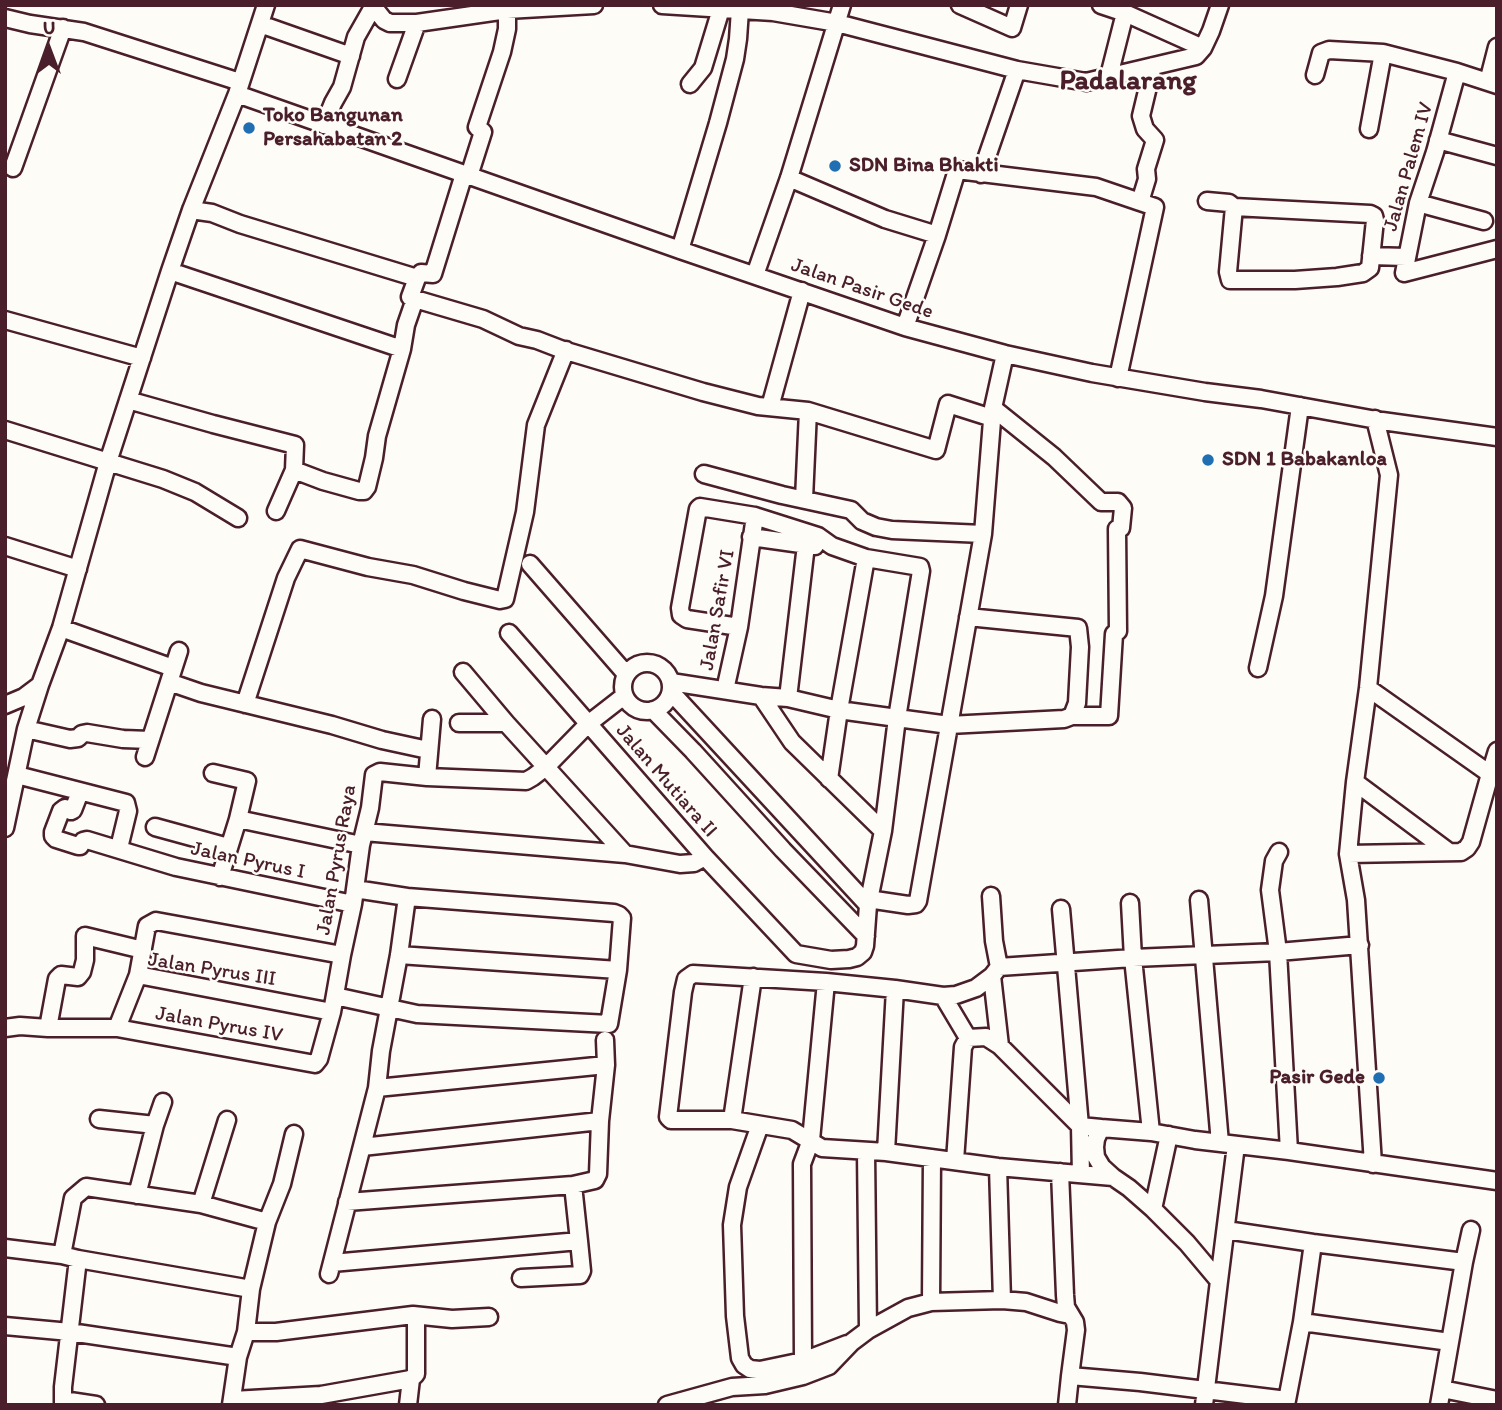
<!DOCTYPE html>
<style>
body{margin:0}
#map{position:relative;width:1502px;height:1410px;overflow:hidden;background:#fdfcf7;font-family:Itim,sans-serif}
canvas{display:block}
.frame{position:absolute;inset:0;border:7px solid #4a1f2b;pointer-events:none}
.north{position:absolute;left:14px;top:14px;width:70px;height:70px;-webkit-text-stroke:5px #fdfcf7;paint-order:stroke;rotate:0deg;font-size:19px;font-weight:700;line-height:28px;text-align:center;color:#4a1f2b}
.north::after{content:'';display:block;margin:auto;width:24px;height:32px;background:#4a1f2b;clip-path:polygon(50% 0,100% 100%,50% 72%,0 100%)}
</style>
<div id="map">
<canvas width="1502" height="1410"></canvas>
<div class="frame"></div>
<div class="north">U</div>
</div>
<script>
const c = document.querySelector('canvas').getContext('2d');
c.lineJoin = 'round';
const shape = rows => new Path2D(rows.map(r => 'M' + r).join(''));
function strokePath(path, color, width, dash) { c.strokeStyle = color; c.lineWidth = width; c.lineCap = dash ? 'butt' : 'round'; c.setLineDash(dash || []); c.stroke(path); }
function label(font, color, halo, rows, align = 'center') {
  c.font = font + ' Itim,sans-serif'; c.lineWidth = 5; c.setLineDash([]); c.textBaseline = 'middle'; c.strokeStyle = halo; c.fillStyle = color; for (const [text, x, y, turn = 0] of rows) {
    c.save(); c.translate(x, y); c.rotate((+turn || 0) * Math.PI / 180); c.textAlign = isNaN(turn) ? turn : align; if (halo) c.strokeText(text, 0, 0); c.fillText(text, 0, 0); c.restore();
  }
}
const street = shape([
 [372,5,384,20,390,23,417,23,507,10,594,5],
 [662,5,773,12,837,23,1017,70,1086,82,1196,56,1203,48,1211,31,1220,5],
 [960,5,1012,28,1019,5],
 [1101,5,1125,13,1109,76],
 [1125,13,1203,48],
 [5,18,30,24,84,32,240,82],
 [260,24,351,56],
 [1457,72,1435,152,1418,203,1404,273,1497,249],
 [1315,75,1321,53,1329,50,1383,53,1457,72,1497,85],
 [397,79,417,23],
 [1488,82,1497,47],
 [690,84,703,68,721,9],
 [237,94,680,250,905,327,1005,354,1092,373,1205,392,1261,399,1382,421,1497,437],
 [324,125,333,103,342,87,356,37,373,7],
 [1369,129,1383,53],
 [1438,140,1497,156],
 [13,168,63,28],
 [981,174,1017,70],
 [469,176,483,132,477,127,502,52,507,29,507,10],
 [789,178,885,219,937,235],
 [1207,201,1229,203,1234,207,1370,214,1374,216,1375,220,1370,268,1363,273,1337,277,1295,280,1230,280,1228,272,1234,207],
 [1418,203,1484,221],
 [191,210,212,213,240,224,417,278],
 [680,250,718,123,735,59,738,39,740,10],
 [1371,256,1406,257],
 [170,271,402,349],
 [755,275,789,178,842,5],
 [415,299,483,319,519,336,537,340,563,350,703,392,758,406,808,411,936,450,948,404,992,418],
 [5,320,142,358],
 [905,327,937,235,957,170,1096,187,1140,202],
 [1118,378,1155,207,1140,202,1147,179,1146,169,1155,140,1145,129,1141,116,1153,66],
 [128,400,213,424,295,445,294,470,276,511],
 [770,407,802,291],
 [993,408,1054,457,1101,502,1118,502,1123,508,1121,528,1117,529,1118,631,1114,634,1109,716,1072,716],
 [5,430,163,479,195,492,238,518],
 [294,470,323,481,359,491,364,491,367,487,374,458,377,436,402,349,406,325,415,299,410,297,417,278,421,273,433,274,464,174],
 [704,474,782,495,851,510,862,521,876,527,892,530,983,534],
 [804,499,808,411],
 [751,537,815,546],
 [5,546,78,569],
 [530,564,626,674],
 [739,627,687,619,681,615,680,608,698,509,700,507,755,516,818,536,832,546,866,558,920,567,921,571,897,718,949,725,1064,719,1072,716,1077,703,1080,647,1078,628,968,617],
 [61,628,173,668],
 [509,633,705,857,796,954,831,960,849,959,857,957,863,952,865,946,868,905],
 '623 687a24 24 0 1 1 48 0a24 24 0 1 1-48 0Z',
 [1258,668,1274,596,1300,406],
 [463,672,506,723,625,854],
 [169,682,201,693,332,725,382,740,428,750],
 [725,690,739,627,755,516],
 [671,692,868,905,883,831,897,718,839,710,788,698,761,696,671,682],
 [761,696,792,742,883,831],
 [788,698,806,545],
 [245,704,286,578,300,549,368,567,413,575,464,591,500,600,505,599,525,512,536,425,566,350],
 [5,705,24,697,40,685,61,628,108,462,170,271,191,210,237,94,266,5],
 [653,710,693,751,783,850,866,936],
 [459,723,506,723],
 [26,729,70,739,78,738,82,734,87,733,123,739,150,740],
 [145,757,179,651],
 [213,773,247,781,238,819],
 [1490,774,1497,751],
 [17,775,126,803,128,811,119,848],
 [427,777,432,719],
 [829,779,839,710,866,558],
 [1355,782,1449,852],
 [80,792,73,810,71,811,65,808,61,811,53,832,53,836,56,839,78,846,80,846,83,841,87,840,176,867,353,904],
 [155,827,228,847],
 [5,828,26,729,40,685],
 [364,832,625,854,680,864,694,863,705,857],
 [1279,852,1274,861,1270,890,1278,952,1289,1151],
 [1348,854,1461,852,1467,848,1471,842,1490,774,1368,688],
 [220,877,238,819,361,845],
 [991,896,994,941,999,967],
 [868,899,908,905,916,904,918,901,983,534,993,408,1005,354],
 [1199,900,1220,1143],
 [1061,909,1080,1126,1081,1174],
 [399,955,618,970],
 [138,975,147,926,156,921,342,955],
 [335,996,417,1014,609,1024,618,970,622,918,619,915,614,913,407,897],
 [943,996,895,989,826,982,693,974,686,979,683,992,668,1117,671,1120,732,1120,792,1130,822,1148,886,1152,998,1167,1113,1177,1102,1167,1096,1157,1095,1147,1096,1139,1101,1128,1151,1132,1195,1140,1289,1151,1497,1181],
 [5,1028,20,1026,48,1028,117,1028,315,1064,319,1059,332,1012,342,955,353,904,361,845,370,808,374,775,380,772,427,777,526,781,533,777,546,767,588,724,624,696],
 [48,1028,57,979,61,975,78,977,82,972,85,960,85,936,143,950],
 [117,1028,138,975,332,1012],
 [968,1038,943,996,956,995,976,988,992,976],
 [377,1088,606,1065],
 [99,1119,155,1125,137,1195],
 [732,1120,753,977],
 [155,1125,163,1102],
 [760,1125,738,1187,732,1225,735,1316,740,1358,744,1365,750,1369,760,1370,803,1361,847,1344],
 [1101,1128,1080,1126,1000,1046,992,976,999,967,1133,958,1130,903],
 [1151,1132,1133,958,1278,952,1360,945],
 [362,1147,600,1121],
 [866,1152,868,1330],
 [886,1152,895,989],
 [955,1161,963,1047,968,1038,986,1037,1000,1046],
 [1373,1164,1356,900,1348,854,1355,782,1368,688,1389,475,1375,419],
 [998,1167,1002,1300],
 [1060,1172,1065,1295,1066,1307,1075,1322,1076,1330,1070,1376,1140,1382,1287,1400,1286,1405],
 [1113,1177,1129,1188,1153,1209,1187,1243,1219,1281,1236,1145],
 [347,1202,573,1185,595,1180,598,1174,600,1121,606,1065,605,1040],
 [201,1204,227,1120],
 [1153,1209,1169,1135],
 [267,1222,282,1184,294,1134],
 [1226,1230,1313,1243,1464,1262],
 [5,1248,62,1255,78,1259,63,1387,63,1405],
 [62,1255,73,1198,86,1187,201,1204,267,1222,251,1289],
 [78,1259,251,1289,246,1332],
 [332,1263,579,1241,573,1185],
 [329,1274,377,1088,381,1051,399,955,407,897,355,889],
 [521,1278,580,1275,582,1271,579,1241],
 [931,1302,932,1158],
 [413,1315,452,1319,489,1317],
 [1302,1322,1313,1243],
 [5,1326,70,1332,238,1357],
 [803,1361,802,1164,811,1140,826,982],
 [1442,1389,1497,1400],
 [63,1400,96,1405],
 [233,1400,321,1395,411,1379],
 [1287,1400,1302,1322,1450,1342],
 [231,1405,238,1357,246,1332,276,1332,413,1315,416,1320,416,1374,411,1379,408,1405],
 [667,1405,732,1387,765,1385,803,1376,829,1366,852,1342,868,1330,908,1308,931,1302,1002,1300,1026,1302,1060,1313,1070,1315],
 [1067,1405,1070,1376],
 [1204,1405,1219,1281],
 [1439,1405,1464,1262,1471,1230]
]);
strokePath(street, '#4a1f2b', 21);
strokePath(street, '#fdfcf7', 16);
for (const [x, y, r, color] of [
 [249,128,7,"#1f6fb2"],
 [835,166,7,"#1f6fb2"],
 [1208,460,7,"#1f6fb2"],
 [1379,1078,7,"#1f6fb2"]
]) { const dot = new Path2D(); dot.arc(x, y, r, 0, 2 * Math.PI); c.fillStyle = color; c.fill(dot); strokePath(dot, '#fdfcf7', 2.5); }
label('bold 21px', '#4a1f2b', '#fdfcf7', [
 ["Toko Bangunan",263,116],
 ["Persahabatan 2",263,140],
 ["SDN Bina Bhakti",849,166],
 ["SDN 1 Babakanloa",1222,460],
 ["Pasir Gede",1365,1078,"right"]
], 'left');
label('21px', '#4a1f2b', '#fdfcf7', [
 ["Jalan Palem IV",1409,167,-74],
 ["Jalan Pasir Gede",862,289,19],
 ["Jalan Safir VI",718,610,-80],
 ["Jalan Mutiara II",666,781,49],
 ["Jalan Pyrus Raya",337,860,-80],
 ["Jalan Pyrus I",248,861,12],
 ["Jalan Pyrus III",212,970,9],
 ["Jalan Pyrus IV",219,1025,10]
]);
label('bold 28px', '#4a1f2b', '#fdfcf7', [
 ["Padalarang",1128,82]
]);
</script>
